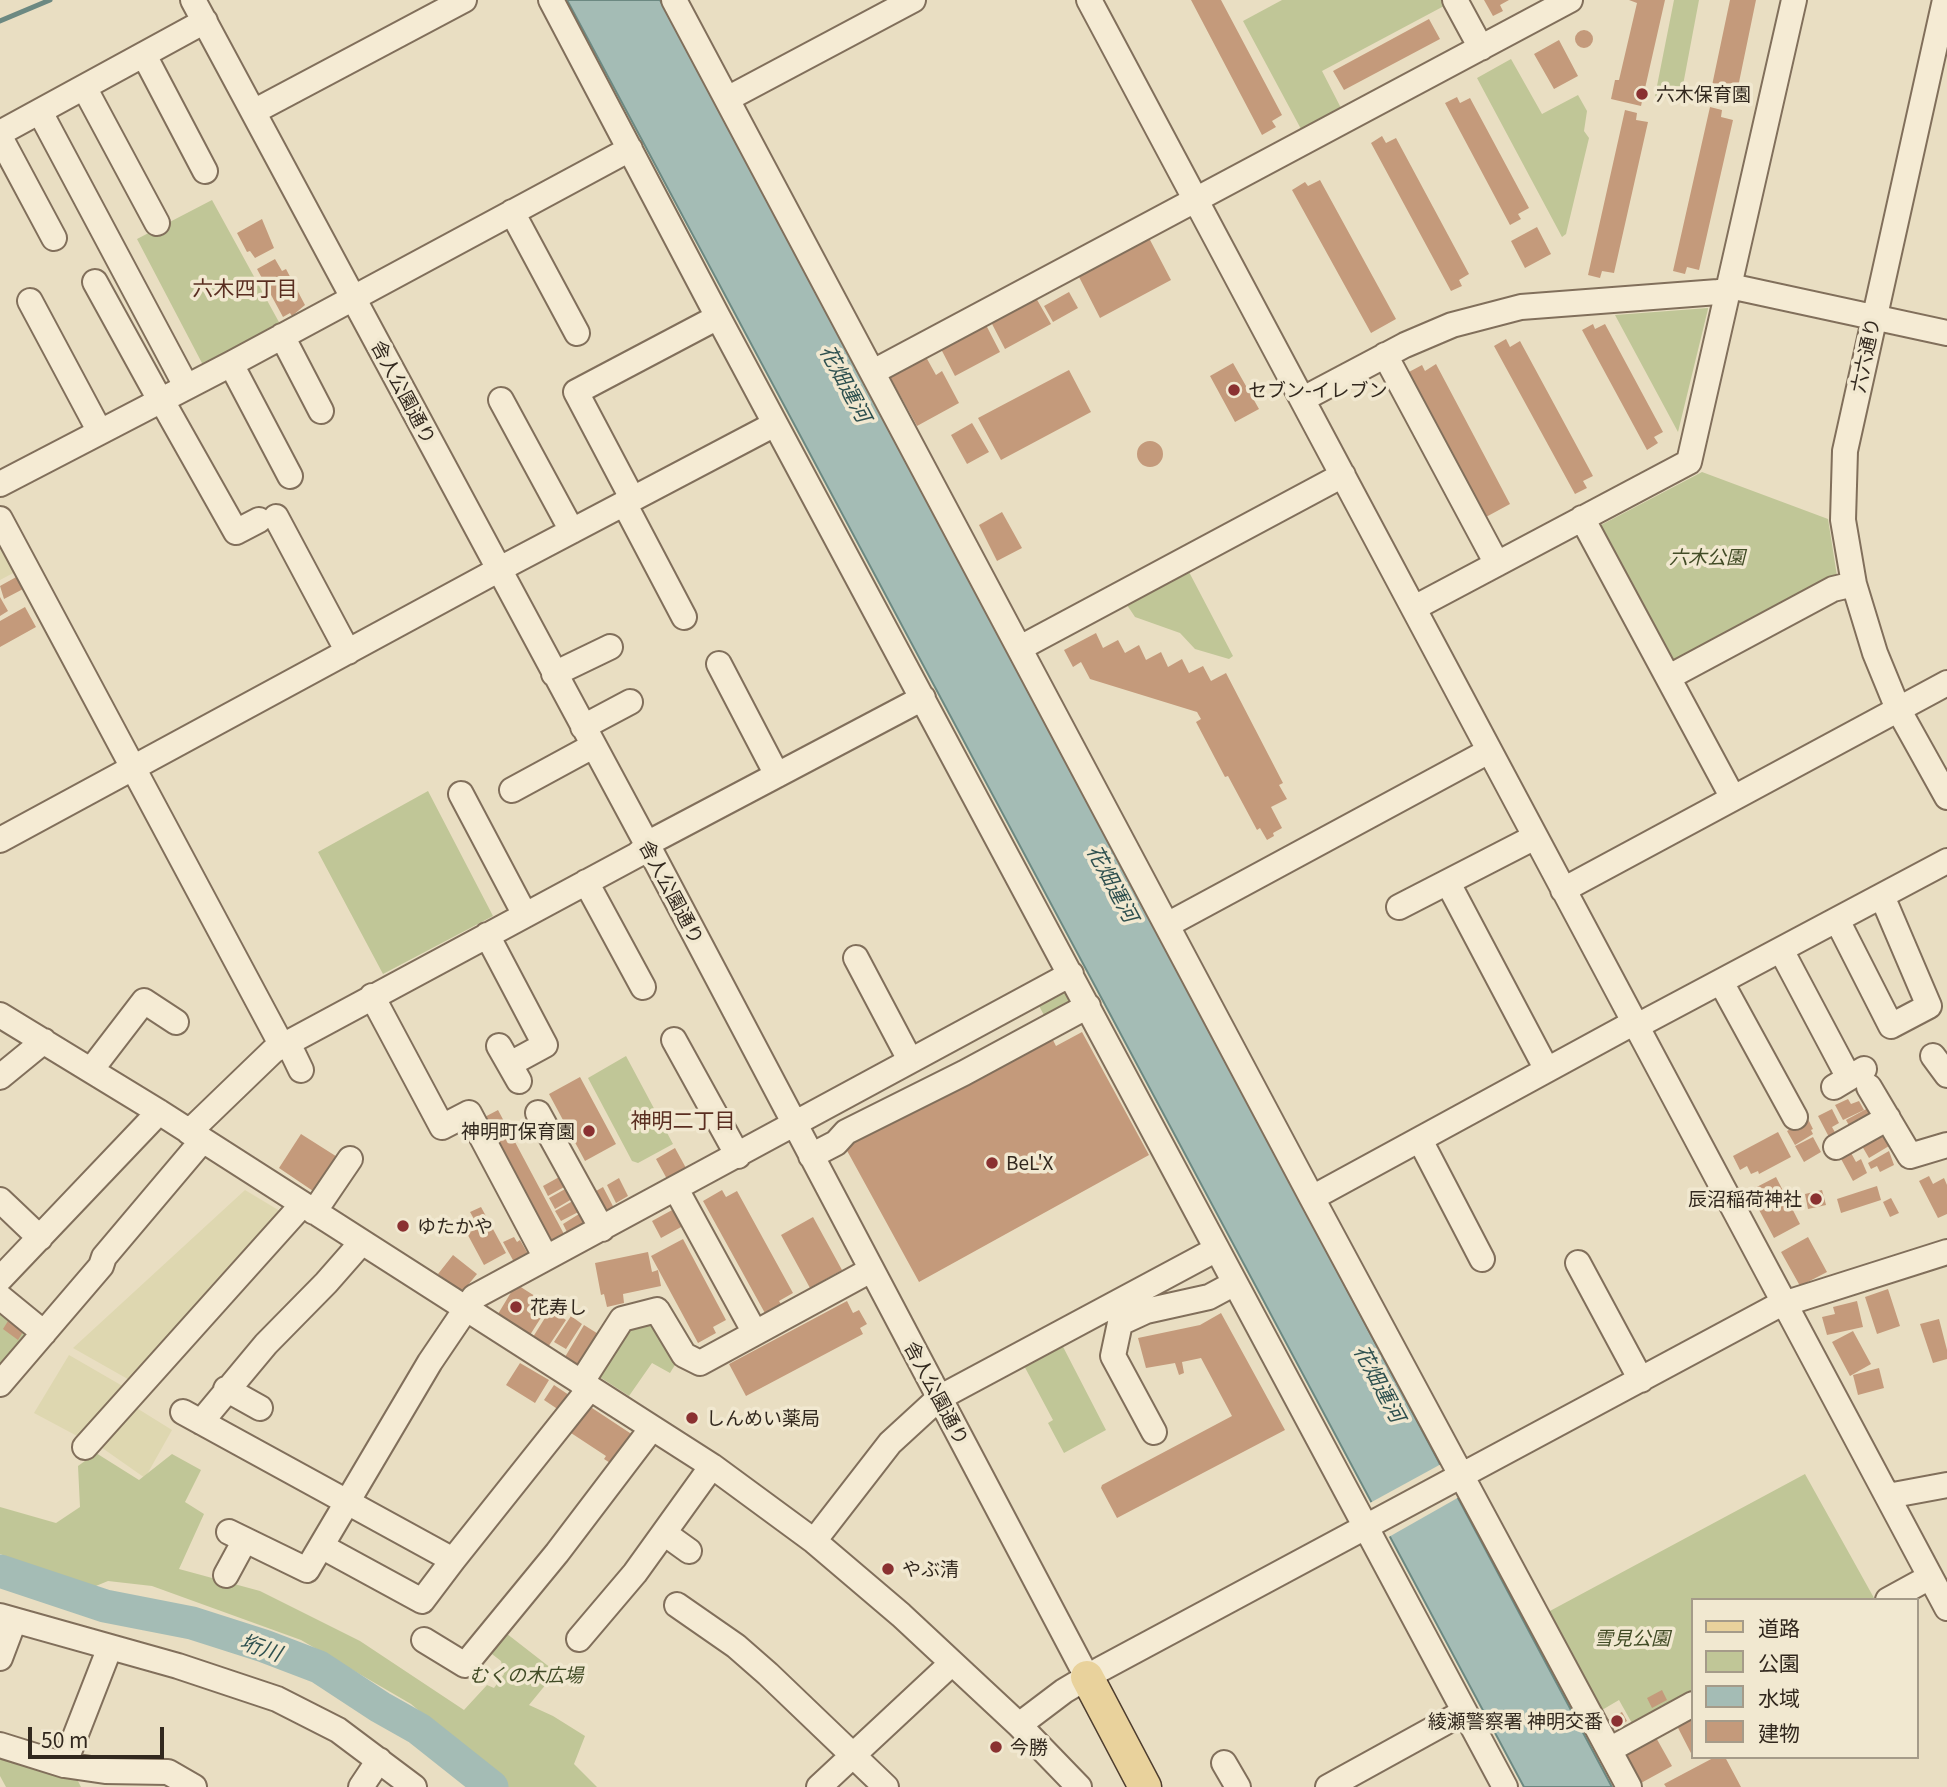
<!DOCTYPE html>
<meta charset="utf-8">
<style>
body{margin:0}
#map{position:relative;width:1947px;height:1787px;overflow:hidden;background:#e9dec2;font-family:Georgia,"Noto Sans JP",serif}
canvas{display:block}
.legend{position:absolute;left:1691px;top:1598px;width:228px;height:161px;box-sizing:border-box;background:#f1e8d0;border:2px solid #a59b89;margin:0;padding:9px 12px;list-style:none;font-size:21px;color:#32281e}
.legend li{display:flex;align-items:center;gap:14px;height:35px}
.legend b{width:35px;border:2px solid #a59b89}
.scale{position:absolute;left:28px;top:1727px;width:136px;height:32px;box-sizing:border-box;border:4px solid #32281e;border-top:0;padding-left:9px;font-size:21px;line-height:24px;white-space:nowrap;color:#32281e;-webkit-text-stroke:5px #f1e8d0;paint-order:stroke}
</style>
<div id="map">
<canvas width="1947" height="1787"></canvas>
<ul class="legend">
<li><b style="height:9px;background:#e9d29c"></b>道路</li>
<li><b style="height:19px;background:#c0c697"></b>公園</li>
<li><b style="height:19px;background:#a4bcb5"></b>水域</li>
<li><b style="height:19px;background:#c49a7b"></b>建物</li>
</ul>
<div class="scale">50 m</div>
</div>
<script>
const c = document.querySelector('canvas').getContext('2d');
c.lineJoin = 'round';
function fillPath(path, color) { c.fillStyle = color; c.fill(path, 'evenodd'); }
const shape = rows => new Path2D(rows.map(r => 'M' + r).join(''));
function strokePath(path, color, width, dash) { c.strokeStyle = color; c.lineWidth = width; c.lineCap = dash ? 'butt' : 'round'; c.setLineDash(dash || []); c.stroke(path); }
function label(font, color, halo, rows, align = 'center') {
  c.font = font + ' Georgia,"Noto Sans JP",serif'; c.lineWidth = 7; c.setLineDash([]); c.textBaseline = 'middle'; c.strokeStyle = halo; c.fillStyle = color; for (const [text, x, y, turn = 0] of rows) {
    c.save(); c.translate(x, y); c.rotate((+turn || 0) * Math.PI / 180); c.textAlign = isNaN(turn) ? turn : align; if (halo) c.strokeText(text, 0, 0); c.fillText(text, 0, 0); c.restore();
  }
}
fillPath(shape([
 [0,541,17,571,0,580],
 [245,1190,280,1211,280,1220,133,1382,73,1348],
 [69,1355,126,1388,79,1437,34,1413],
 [135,1407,172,1430,145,1478,98,1445]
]), '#ded7b0');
fillPath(shape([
 [1282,0,1441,0,1444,6,1322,71,1341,108,1301,129,1243,21],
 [1674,0,1699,0,1680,101,1655,96],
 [1511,59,1542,114,1578,95,1587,111,1584,131,1589,138,1566,234,1562,237,1477,78],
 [212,200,280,324,203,365,137,239],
 [1708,308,1708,309,1678,432,1615,315],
 [1702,472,1828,519,1837,576,1673,662,1601,525],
 [1189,572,1233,656,1229,659,1195,649,1180,633,1135,617,1127,605],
 [428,791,493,916,383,974,318,852],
 [1065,990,1071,1003,1045,1017,1038,1004],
 [626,1056,673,1144,638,1163,632,1161,588,1078],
 [0,1305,32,1330,0,1371],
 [654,1316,678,1360,670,1373,652,1363,629,1396,592,1372,623,1324],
 [1059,1339,1106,1430,1064,1453,1048,1423,1053,1420,1021,1360],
 [96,1453,139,1480,172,1454,201,1470,185,1502,204,1514,179,1569,260,1591,360,1641,464,1710,487,1685,494,1688,504,1674,501,1661,488,1651,502,1630,556,1672,529,1705,553,1716,585,1736,574,1764,597,1787,501,1787,464,1749,411,1704,301,1640,152,1586,108,1581,91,1588,0,1554,0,1507,56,1523,80,1507,78,1466],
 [1805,1474,1874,1598,1693,1600,1693,1693,1633,1725,1619,1700,1602,1710,1548,1612],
 [0,1754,75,1775,81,1787,6,1787,0,1776]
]), '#c0c697');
const water = shape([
 [567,0,660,0,1612,1787,1524,1787,567,0]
]);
fillPath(water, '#a4bcb5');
strokePath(water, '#6c8982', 2);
fillPath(shape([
 [1443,1463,1461,1496,1387,1538,1368,1504]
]), '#e9dec2');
strokePath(shape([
 [0,21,50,0]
]), '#6c8982', 5);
strokePath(shape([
 [0,1571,105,1606,192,1623,264,1646,319,1667,380,1707,419,1729,492,1787]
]), '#a4bcb5', 33);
fillPath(shape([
 [1191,0,1221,0,1282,115,1272,121,1276,127,1262,135],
 [1484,0,1509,0,1500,5,1503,11,1493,16],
 [1629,0,1665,0,1641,106,1611,99,1615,80,1619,80,1637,3],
 [1730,0,1756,0,1737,92,1726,90,1724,98,1710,95],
 [1429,19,1440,39,1344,90,1333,71],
 '1575 39a9 9 0 1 1 18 0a9 9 0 1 1-18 0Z',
 [1559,40,1578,76,1554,89,1534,54],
 [1457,97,1460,103,1470,98,1529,208,1518,214,1521,219,1510,225,1445,103],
 [1710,107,1722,110,1721,117,1733,120,1699,270,1687,267,1685,274,1673,271],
 [1625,110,1637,113,1636,120,1648,122,1614,273,1602,271,1600,278,1588,275],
 [1382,136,1386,143,1396,138,1469,274,1459,280,1462,286,1451,291,1371,143],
 [1320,180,1396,319,1371,333,1292,190,1305,182,1308,186],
 [262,219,274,248,255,258,250,251,247,252,237,233],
 [1537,227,1551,254,1525,268,1511,241],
 [1149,238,1171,280,1100,318,1078,275],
 [275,259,282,271,286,269,305,305,292,316,290,313,283,317,257,269],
 [1069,292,1078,308,1053,322,1044,306],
 [1036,298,1051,324,1005,349,991,322],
 [1593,324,1595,329,1605,324,1663,432,1654,437,1658,443,1647,450,1582,330],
 [986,325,1000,352,955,376,941,349],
 [1506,339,1510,347,1520,341,1593,476,1583,481,1587,488,1575,494,1494,346],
 [926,357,936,375,942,371,959,403,917,426,890,377],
 [1233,363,1259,409,1235,422,1210,376],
 [1436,364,1510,504,1486,517,1409,372,1422,365,1425,371],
 [1069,370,1091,412,1001,460,978,418],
 [972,423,989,452,967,464,951,435],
 '1137 454a13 13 0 1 1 26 0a13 13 0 1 1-26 0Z',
 [1002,512,1022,548,997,561,979,525],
 [18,576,25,588,4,599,0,586],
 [0,597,8,611,0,616],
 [25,607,36,627,0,647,0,621],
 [1096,633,1103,648,1118,640,1125,653,1139,645,1146,660,1161,652,1168,667,1182,659,1189,673,1203,666,1211,681,1226,673,1283,783,1279,785,1287,799,1271,807,1282,828,1273,833,1274,836,1267,840,1260,828,1257,830,1228,776,1225,777,1196,722,1201,719,1197,712,1090,679,1081,662,1073,667,1064,650],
 [1082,1032,1149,1155,919,1282,845,1147,1050,1034,1056,1046],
 [580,1077,616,1144,585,1161,549,1094],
 [1848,1099,1851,1104,1859,1101,1864,1110,1843,1120,1835,1105],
 [1870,1107,1876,1118,1852,1131,1846,1120],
 [1832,1109,1839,1123,1832,1127,1837,1136,1830,1139,1818,1116],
 [498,1110,565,1236,546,1246,479,1120],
 [1808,1119,1813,1129,1811,1130,1813,1134,1795,1145,1787,1131],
 [1778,1132,1791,1157,1759,1174,1758,1171,1751,1174,1747,1166,1740,1170,1733,1156],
 [301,1134,342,1160,319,1195,279,1168],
 [1882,1134,1889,1146,1869,1158,1862,1146],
 [1813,1137,1821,1152,1804,1162,1795,1146],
 [675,1148,686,1168,667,1179,656,1159],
 [1850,1151,1856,1162,1861,1159,1867,1173,1853,1181,1840,1157],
 [1889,1151,1894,1165,1880,1172,1877,1166,1871,1169,1868,1163],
 [561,1176,566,1186,548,1196,543,1186],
 [1929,1176,1933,1184,1944,1178,1947,1185,1947,1214,1938,1218,1919,1181],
 [1776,1177,1800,1224,1774,1238,1749,1191],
 [619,1178,628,1196,616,1203,607,1185],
 [1877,1186,1881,1200,1841,1213,1837,1199],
 [603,1187,615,1210,607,1214,591,1194],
 [567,1188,572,1199,555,1209,549,1198],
 [722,1190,726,1197,737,1191,793,1293,779,1301,782,1306,766,1315,703,1201],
 [1822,1190,1826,1205,1808,1209,1805,1194],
 [578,1198,584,1209,561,1221,555,1211],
 [1891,1198,1899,1213,1890,1217,1883,1202],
 [481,1207,506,1253,484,1265,463,1226,474,1219,470,1212],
 [674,1209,683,1226,661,1238,652,1221],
 [579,1214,585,1224,568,1234,563,1224],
 [813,1217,842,1270,810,1288,781,1235],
 [514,1237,517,1242,520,1240,528,1254,514,1262,503,1242],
 [1808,1237,1827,1272,1800,1286,1781,1252],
 [683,1239,726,1320,713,1327,716,1333,698,1343,651,1256],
 [648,1252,652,1272,658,1270,661,1286,623,1294,624,1303,607,1307,604,1294,601,1295,595,1263],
 [453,1255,477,1274,464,1290,462,1289,460,1291,438,1274],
 [516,1284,549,1305,530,1335,498,1314],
 [1888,1289,1900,1326,1877,1334,1865,1297],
 [847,1301,853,1313,859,1310,867,1324,860,1328,863,1334,746,1396,729,1364],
 [1857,1301,1863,1327,1827,1335,1822,1317,1835,1314,1833,1307],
 [553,1305,563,1311,560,1316,566,1320,548,1347,533,1337],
 [1221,1313,1285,1430,1117,1518,1101,1488,1102,1485,1232,1416,1201,1358,1182,1362,1184,1373,1179,1375,1175,1363,1146,1368,1138,1338,1200,1325],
 [571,1316,582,1324,566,1349,554,1342],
 [1939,1319,1947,1350,1947,1359,1933,1363,1920,1324],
 [8,1321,23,1332,18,1340,3,1329],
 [584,1325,603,1337,583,1369,565,1357],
 [1853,1331,1871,1364,1850,1376,1832,1342],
 [520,1363,549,1380,535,1403,506,1385],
 [1879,1368,1884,1388,1858,1395,1853,1375],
 [554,1385,575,1399,565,1414,544,1400],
 [589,1406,636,1437,618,1468,604,1459,606,1456,571,1433],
 [1662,1690,1667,1700,1652,1708,1647,1698],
 [1622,1712,1627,1721,1613,1729,1607,1720],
 [1693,1717,1693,1757,1677,1726],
 [1654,1734,1672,1766,1641,1783,1624,1750],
 [1715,1757,1725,1757,1741,1787,1666,1787,1664,1784]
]), '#c49a7b');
const minor = shape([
 [193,0,648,846,1087,1677],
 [551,0,718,317,1505,1787],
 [674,0,1312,1198,1629,1787],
 [1089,0,1947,1608],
 [1455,0,1481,48],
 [1945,0,1845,451,1843,520,1854,584,1875,653,1898,709,1947,797],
 [144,55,205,171],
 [84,87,157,223],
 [727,99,913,0],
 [255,111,464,0],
 [40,112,186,386],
 [0,133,205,21],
 [0,137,54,238],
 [512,212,577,333],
 [95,282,160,400],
 [30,301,100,432],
 [282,336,321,411],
 [1385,355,1497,564],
 [231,364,290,476],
 [873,372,1570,0],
 [161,399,236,532,259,520],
 [1303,399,1405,345,1452,325,1521,307,1718,292,1739,288,1947,333],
 [501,400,572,531],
 [0,484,231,364,630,149],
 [632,498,576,392,718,317],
 [624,503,684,617],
 [276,517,348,652],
 [1582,518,1733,798],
 [0,519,282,1046],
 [1414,608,1689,462,1794,0],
 [1020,648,1343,475],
 [719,664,777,775],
 [554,674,610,647],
 [1669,677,1833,589,1854,584],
 [583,727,630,702],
 [512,790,593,746],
 [461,794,525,915],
 [0,840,511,563,775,424],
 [586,882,643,987],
 [1448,883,1547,1070],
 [1563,890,1947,683],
 [1399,907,1535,837],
 [1837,920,1891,1026,1929,1006,1882,896],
 [1167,925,1489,751],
 [487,935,545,1045,510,1064],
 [1781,950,1849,1078],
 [856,958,910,1060],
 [1721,982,1795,1117],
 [372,996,442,1127,469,1113,546,1258],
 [0,1015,159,1112,712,1466,814,1541,901,1615,1019,1725,1079,1787],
 [1637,1026,1947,861],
 [674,1040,738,1156],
 [288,1043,301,1070],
 [499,1046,519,1081],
 [1933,1056,1947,1075],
 [91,1070,144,1001,176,1022],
 [0,1077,44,1041],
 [1834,1087,1864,1069],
 [1869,1087,1910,1156,1947,1145],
 [538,1113,602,1229],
 [189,1132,273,1051,637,855,656,839,923,698],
 [1420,1140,1482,1259],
 [1836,1147,1888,1118],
 [811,1156,836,1143,846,1132,964,1073,1088,1006],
 [676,1189,755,1333],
 [1312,1198,1635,1022],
 [0,1200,40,1238],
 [314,1212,350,1159],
 [1578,1263,1641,1380],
 [0,1279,159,1112],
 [0,1297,44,1333],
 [581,1383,622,1319,657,1310,684,1355,700,1363,871,1270],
 [0,1384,101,1266,104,1257,202,1141],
 [226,1389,260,1408],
 [183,1412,453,1560,590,1388],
 [201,1422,266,1344,326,1283,362,1242],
 [1154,1432,1113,1356,1120,1323,1146,1311,1209,1297,1235,1283],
 [85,1447,302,1205],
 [1888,1496,1947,1485],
 [229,1532,307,1570,430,1362,474,1297,1071,974],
 [664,1533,689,1551],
 [814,1541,890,1443,939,1398,1217,1249],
 [332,1552,422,1601,453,1560],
 [226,1575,245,1540],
 [1888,1600,1930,1577],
 [677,1605,736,1646,768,1674,886,1787],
 [0,1616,178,1666,277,1699,338,1730,414,1787],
 [579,1639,635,1573,712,1466],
 [424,1640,465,1665,557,1553,652,1428],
 [0,1658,14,1621],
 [1019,1725,1064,1691,1101,1669,1777,1306,1947,1252],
 [0,1745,64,1765,105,1771,168,1772,194,1787],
 [1609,1750,1693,1704],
 [1224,1763,1238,1787],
 [64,1765,110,1647],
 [361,1787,379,1760],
 [819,1787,952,1663],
 [1328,1787,1464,1712]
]);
const major = shape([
 [1087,1677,1145,1787]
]);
strokePath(minor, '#816f5b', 28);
strokePath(major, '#4f3e2f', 35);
strokePath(minor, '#f5ebd4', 24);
strokePath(major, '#e9d29c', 32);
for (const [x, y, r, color] of [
 [1642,94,7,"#8a3131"],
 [1234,390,7,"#8a3131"],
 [589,1131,7,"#8a3131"],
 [992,1163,7,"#8a3131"],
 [1816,1199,7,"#8a3131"],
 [403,1226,7,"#8a3131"],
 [516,1307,7,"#8a3131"],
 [692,1418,7,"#8a3131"],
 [888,1569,7,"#8a3131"],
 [1617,1721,7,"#8a3131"],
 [996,1747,7,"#8a3131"]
]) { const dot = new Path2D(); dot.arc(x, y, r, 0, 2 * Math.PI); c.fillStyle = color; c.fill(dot); strokePath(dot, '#f1e8d0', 2.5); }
label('19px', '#32281e', '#f1e8d0', [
 ["六木保育園",1656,94],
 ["セブン-イレブン",1248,390],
 ["神明町保育園",575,1131,"right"],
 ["BeL'X",1006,1163],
 ["辰沼稲荷神社",1802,1199,"right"],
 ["ゆたかや",417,1226],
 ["花寿し",530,1307],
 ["しんめい薬局",706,1418],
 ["やぶ清",902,1569],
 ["綾瀬警察署 神明交番",1603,1721,"right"],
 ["今勝",1010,1747]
], 'left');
label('19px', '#32281e', '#f1e8d0', [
 ["六六通り",1865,355,-78],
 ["舎人公園通り",404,392,62],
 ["舎人公園通り",672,892,62],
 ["舎人公園通り",937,1393,62]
]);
label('italic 19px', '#424c26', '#f1e8d0', [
 ["六木公園",1707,557],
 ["雪見公園",1632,1638],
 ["むくの木広場",526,1675]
]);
label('21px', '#5a2e21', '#f1e8d0', [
 ["六木四丁目",245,288],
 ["神明二丁目",683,1120]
]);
label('italic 21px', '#2e504f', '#f1e8d0', [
 ["花畑運河",846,383,62],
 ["花畑運河",1113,883,62],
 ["花畑運河",1380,1383,62],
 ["垳川",261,1647,19]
]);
</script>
